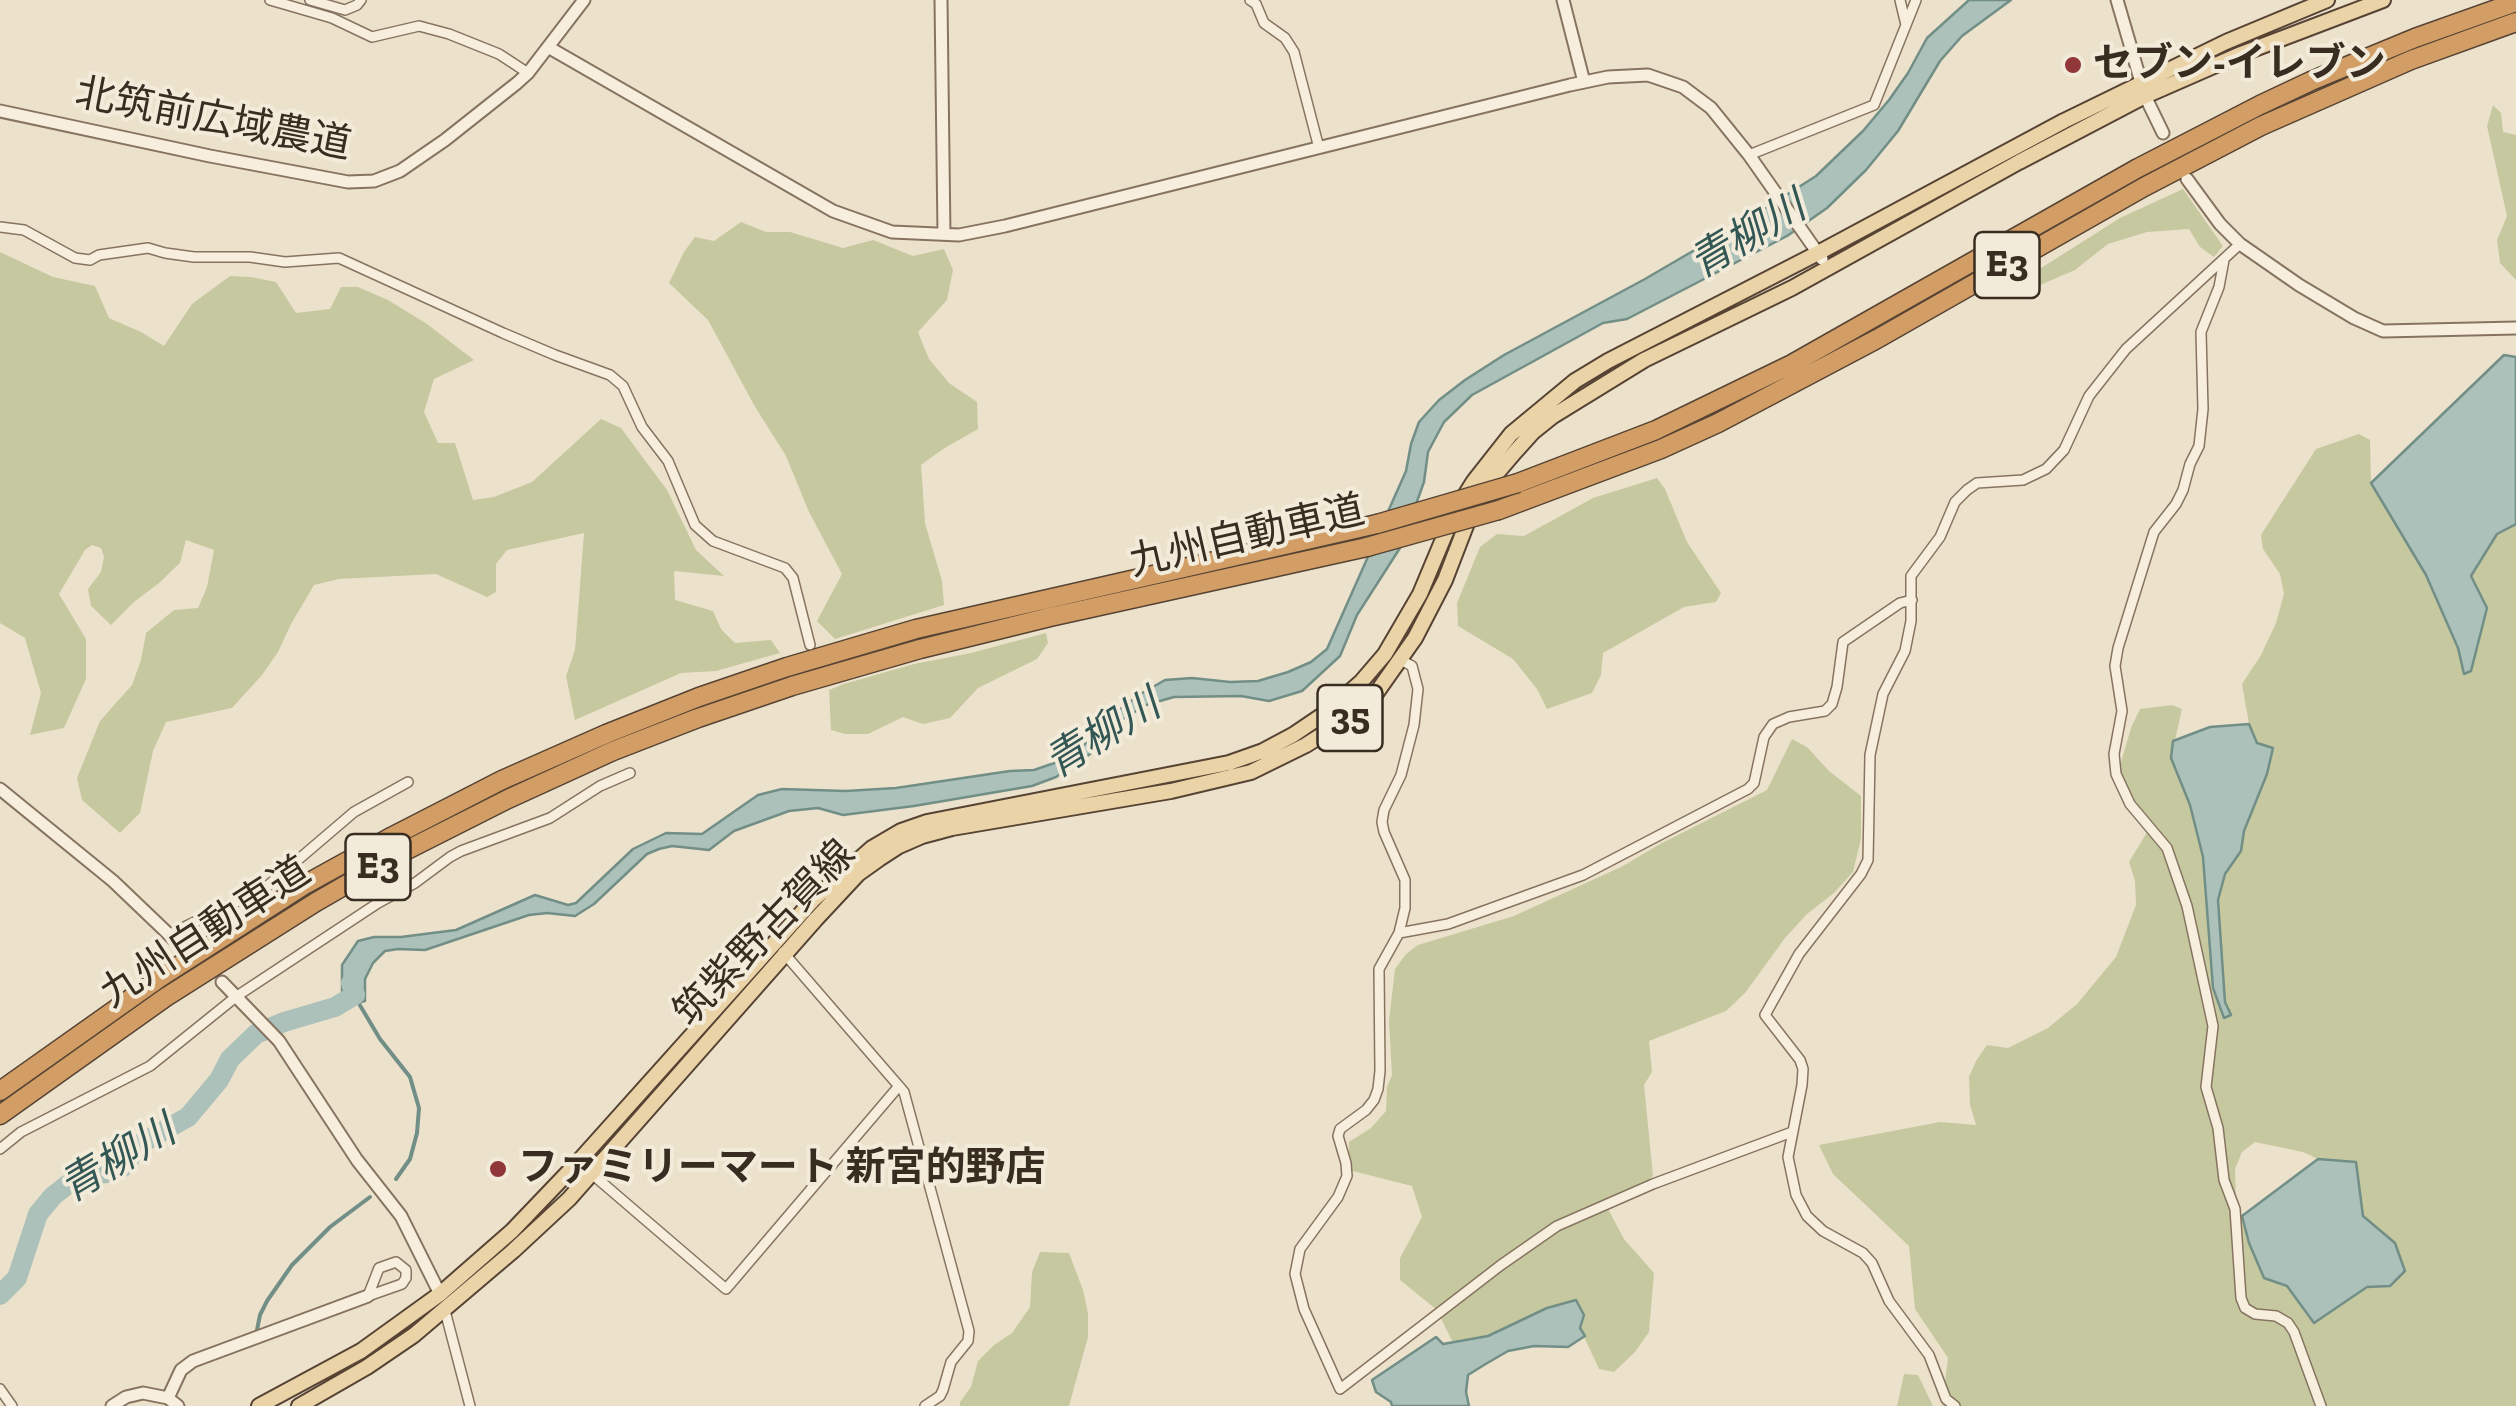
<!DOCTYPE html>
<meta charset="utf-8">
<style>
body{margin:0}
canvas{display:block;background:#ece1cb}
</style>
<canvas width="2516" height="1406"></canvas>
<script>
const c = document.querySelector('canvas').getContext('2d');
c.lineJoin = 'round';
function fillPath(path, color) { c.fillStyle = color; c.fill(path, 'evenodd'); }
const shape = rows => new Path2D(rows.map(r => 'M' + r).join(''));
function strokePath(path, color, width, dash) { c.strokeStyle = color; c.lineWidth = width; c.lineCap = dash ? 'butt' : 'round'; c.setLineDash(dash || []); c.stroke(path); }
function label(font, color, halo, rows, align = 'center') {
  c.font = font + ' "Zilla Slab","Noto Sans JP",serif'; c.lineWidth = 8; c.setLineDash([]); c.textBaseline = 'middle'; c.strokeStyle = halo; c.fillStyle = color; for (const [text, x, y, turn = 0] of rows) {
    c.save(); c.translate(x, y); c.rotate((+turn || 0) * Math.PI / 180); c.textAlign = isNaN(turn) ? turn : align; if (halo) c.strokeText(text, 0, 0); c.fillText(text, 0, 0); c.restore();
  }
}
fillPath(shape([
 [2493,105,2501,113,2503,132,2516,135,2516,280,2500,263,2497,240,2507,216,2487,126],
 [2183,189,2223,246,2214,257,2200,247,2189,229,2147,232,2108,244,2075,270,2038,286,2008,289,2120,218],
 [741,222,766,232,790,232,843,248,873,240,913,256,944,249,953,270,947,300,918,332,929,359,949,383,977,402,978,429,943,449,921,465,925,523,942,581,944,605,835,639,817,621,842,574,809,512,786,456,754,405,708,320,669,283,684,252,695,237,714,241],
 [0,252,53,277,95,286,109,318,141,332,164,346,192,304,230,276,251,277,276,282,296,313,330,309,341,287,358,287,388,300,427,324,474,360,434,379,424,412,438,443,455,443,473,500,494,497,532,482,601,419,621,428,667,490,696,550,724,576,674,571,675,600,713,611,721,629,735,643,771,640,780,653,716,671,681,673,575,720,566,676,575,650,584,533,507,550,496,564,496,592,487,597,436,574,339,579,314,585,291,624,278,652,262,675,232,708,166,722,153,751,140,813,120,833,82,800,77,778,100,721,132,685,141,660,146,633,174,610,198,608,207,587,214,550,186,540,180,563,159,583,134,602,111,625,91,606,88,589,101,572,104,557,101,548,92,545,85,550,59,594,86,639,86,679,64,728,30,735,41,693,34,669,25,638,0,623],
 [2359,434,2370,440,2371,483,2426,575,2458,648,2464,674,2471,576,2497,534,2516,524,2516,1406,1942,1406,1948,1358,1915,1309,1909,1246,1833,1174,1819,1145,1940,1122,1976,1125,1970,1105,1969,1077,1976,1061,1987,1045,2008,1048,2048,1028,2077,1004,2116,957,2136,905,2135,881,2129,862,2149,829,2128,796,2119,769,2131,728,2140,709,2172,705,2182,709,2171,758,2190,805,2203,857,2213,988,2231,1015,2225,1002,2218,900,2225,874,2241,851,2244,831,2267,774,2273,748,2257,744,2249,724,2242,684,2261,655,2276,623,2284,594,2280,574,2263,549,2261,535,2316,449],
 [2255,1142,2303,1152,2318,1159,2356,1162,2363,1216,2395,1243,2314,1323,2287,1286,2264,1278,2249,1243,2236,1199,2235,1169,2242,1152],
 [1657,478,1665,489,1687,542,1721,593,1716,602,1684,607,1603,653,1601,675,1592,693,1547,709,1537,689,1513,659,1458,626,1457,603,1480,547,1497,534,1524,536,1593,498],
 [1046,633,1048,643,1037,659,978,688,950,718,923,724,903,717,868,734,845,734,831,730,829,690,844,684,914,664,971,653],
 [1792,739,1807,747,1829,771,1861,796,1861,839,1853,872,1834,893,1807,914,1785,938,1745,993,1726,1011,1649,1041,1652,1072,1644,1085,1653,1176,1637,1192,1608,1209,1624,1239,1654,1273,1649,1332,1635,1352,1614,1372,1599,1369,1580,1328,1547,1308,1488,1336,1452,1341,1437,1310,1400,1280,1400,1258,1422,1217,1412,1186,1349,1170,1349,1142,1371,1128,1386,1111,1387,1087,1392,1075,1389,1021,1395,969,1406,954,1418,945,1514,916,1623,866,1660,844,1767,790],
 [1040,1252,1069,1253,1083,1290,1088,1313,1088,1337,1069,1406,960,1406,960,1402,971,1387,978,1361,994,1345,1012,1333,1030,1307,1032,1272],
 [1904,1374,1918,1375,1933,1406,1897,1406]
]), '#c6c9a0');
const water = shape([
 [1969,0,2011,0,1962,36,1940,61,1898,131,1866,170,1827,208,1787,236,1627,319,1603,323,1472,395,1444,422,1428,452,1424,482,1400,548,1357,615,1340,656,1302,691,1269,701,1241,696,1174,697,1146,705,1115,724,1096,750,1056,777,1032,786,914,806,843,815,818,808,789,811,734,831,709,850,672,846,659,849,647,854,594,904,575,916,547,913,529,915,425,950,398,949,385,951,373,963,365,979,365,1001,345,1006,342,999,342,965,358,941,374,937,401,937,456,930,535,895,568,905,576,903,633,849,666,833,702,834,758,795,782,789,846,791,896,788,1010,771,1034,770,1066,759,1083,746,1115,713,1139,695,1165,680,1192,678,1230,682,1258,681,1288,672,1311,662,1327,649,1406,471,1411,444,1419,422,1439,400,1465,380,1504,355,1645,279,1763,210,1816,176,1863,131,1889,100,1908,73,1927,38,1969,0],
 [2504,355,2516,357,2516,524,2497,534,2471,576,2487,608,2471,671,2464,674,2458,648,2426,575,2371,483,2504,355],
 [2249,724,2257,743,2273,748,2267,774,2244,831,2241,851,2225,874,2218,900,2225,1002,2231,1015,2224,1018,2213,988,2203,857,2190,805,2171,758,2173,741,2210,727,2249,724],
 [2318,1159,2356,1162,2363,1216,2395,1243,2405,1271,2390,1286,2367,1287,2314,1323,2287,1286,2264,1278,2249,1243,2242,1216,2318,1159],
 [1576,1300,1584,1315,1580,1328,1585,1336,1568,1347,1534,1346,1508,1351,1484,1365,1468,1375,1466,1392,1469,1406,1392,1406,1391,1402,1376,1392,1372,1380,1436,1337,1443,1344,1488,1336,1547,1308,1576,1300]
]);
fillPath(water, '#abc1ba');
strokePath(water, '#728f87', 2.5);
strokePath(shape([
 [358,1002,380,1039,410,1077,419,1108,417,1133,410,1159,396,1179],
 [257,1330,260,1315,267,1301,292,1265,330,1227,370,1197]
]), '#728f87', 4);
strokePath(shape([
 [0,1295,17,1278,38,1214,53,1196,67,1185,89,1176,107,1173,123,1167,140,1144,188,1117,219,1080,230,1059,256,1034,284,1022,335,1007,355,995,351,983]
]), '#abc1ba', 20);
const minor = shape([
 [270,0,332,18,372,37,419,26,449,34,499,54,528,73],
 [310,0,345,10,357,5,361,0],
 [1250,0,1256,4,1264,23,1285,38,1294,52,1319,148],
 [1900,0,1906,25],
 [1749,155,1874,105,1916,0],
 [0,227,24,230,75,258,90,260,99,255,148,248,165,253,194,257,250,257,285,262,339,258,503,333,555,355,610,375,623,386,642,427,668,461,695,525,713,541,785,568,793,578,810,645],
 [2224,260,2219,287,2201,332,2203,409,2199,446,2190,464,2183,490,2176,504,2154,532,2118,648,2115,666,2122,711,2114,754,2116,774,2130,804,2167,848,2187,906,2213,1026,2206,1087,2218,1128,2224,1180,2235,1209,2241,1298,2245,1308,2255,1314,2276,1316,2288,1323,2294,1332,2321,1406],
 [1401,660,1412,666,1418,689,1414,725,1401,775,1384,810,1382,822,1384,832,1405,880,1405,908,1399,933,1379,969,1380,1071,1378,1089,1374,1100,1366,1110,1340,1129,1338,1136,1346,1163,1347,1176,1338,1197,1300,1249,1295,1274,1304,1309,1340,1389,1501,1265,1557,1226,1653,1184,1792,1132],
 [1399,933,1448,924,1583,875,1748,789,1754,783,1764,737,1773,724,1789,717,1825,711,1832,704,1837,687,1843,642,1900,603,1912,600],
 [168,935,265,888,354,812,408,782],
 [783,952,904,1092,969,1331,968,1341,951,1362,943,1390,940,1396,925,1406],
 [0,1149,21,1132,150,1066,237,996,378,903,415,883,450,857,461,851,550,818,600,786,630,773],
 [578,1162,726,1289,899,1086],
 [396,1262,406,1270,406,1278,402,1284,368,1296,379,1268,396,1262],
 [444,1307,470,1406],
 [0,1389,12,1406],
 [1955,1406,1946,1399,1929,1355,1889,1301,1872,1263,1863,1253,1823,1231,1807,1216,1796,1195,1788,1157,1802,1085,1803,1069,1800,1060,1765,1015,1799,954,1861,874,1868,860,1870,755,1883,694,1905,651,1911,621,1911,576,1940,537,1955,502,1967,490,1977,483,2023,480,2046,469,2064,450,2089,396,2126,349,2240,244]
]);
const tertiary = shape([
 [941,0,944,234],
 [1563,0,1584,82],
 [2117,0,2145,96,2163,133],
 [548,47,833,211,892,232,959,235,1005,226,1570,85,1608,77,1648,75,1683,87,1711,108,1749,155,1822,259],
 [0,111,210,156,348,182,374,181,400,171,445,140,517,83,528,73,584,0],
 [2187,179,2220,224,2240,244,2299,285,2354,318,2383,331,2516,328],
 [0,789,113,881,181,946],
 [222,982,279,1041,357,1160,401,1216,440,1294],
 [168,1398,181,1370,193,1361,368,1296],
 [112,1406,126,1397,143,1393,168,1398,178,1406]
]);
const primary = shape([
 [259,1406,361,1351,440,1294,512,1231,578,1162,813,900,872,848,901,831,927,822,1229,763,1263,751,1293,735,1327,712,1361,682,1385,654,1420,594,1454,513,1474,481,1511,434,1575,381,1608,361,1818,253,2064,121,2226,42,2327,0],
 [299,1406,367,1367,414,1335,513,1251,569,1199,816,919,858,874,879,859,899,846,922,836,952,828,1171,791,1251,772,1306,745,1358,712,1377,692,1415,638,1445,580,1472,510,1492,479,1515,452,1533,432,1553,416,1644,360,1792,288,2019,162,2145,96,2241,54,2383,0]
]);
const motorway = shape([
 [1518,483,1656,430,1792,364,2138,168,2260,105,2311,81,2415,38,2516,2],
 [1499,510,1661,449,1718,423,1877,339,2144,187,2261,126,2411,60,2516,22],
 [0,1091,161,977,306,884,393,836,502,780,606,734,699,697,787,667,916,629,1377,524],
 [0,1115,166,997,316,902,401,853,508,799,613,751,698,718,792,686,920,649,1050,617,1367,547]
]);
strokePath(minor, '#877460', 12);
strokePath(tertiary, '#877460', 15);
strokePath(primary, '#564334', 18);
strokePath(motorway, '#564334', 21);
strokePath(minor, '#f7eede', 9);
strokePath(tertiary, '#f7eede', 11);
strokePath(primary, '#ead3a7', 14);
strokePath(motorway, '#d29e65', 18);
const motorwayBridge = shape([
 [1377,524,1518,483],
 [1367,547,1499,510]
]);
strokePath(motorwayBridge, '#564334', 21, []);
strokePath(motorwayBridge, '#d29e65', 18);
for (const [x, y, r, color] of [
 [2073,65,10,"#913639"],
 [498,1169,10,"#913639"]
]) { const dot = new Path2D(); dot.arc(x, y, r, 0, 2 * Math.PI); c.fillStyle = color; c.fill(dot); strokePath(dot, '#f3ebda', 4); }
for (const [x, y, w] of [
 [2007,265,65],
 [1350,718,65],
 [378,867,65]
]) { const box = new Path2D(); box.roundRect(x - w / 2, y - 33, w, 66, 8); c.fillStyle = '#f3ebda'; c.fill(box); strokePath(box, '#392d22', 2.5); }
label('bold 38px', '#392d22', null, [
 ["E3",2007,265],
 ["35",1350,718],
 ["E3",378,867]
]);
label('bold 40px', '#392d22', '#f3ebda', [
 ["セブン-イレブン",2093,65],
 ["ファミリーマート 新宮的野店",518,1169]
], 'left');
label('40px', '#392d22', '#f3ebda', [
 ["北筑前広域農道",213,120,11],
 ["九州自動車道",1247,537,-13],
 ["九州自動車道",206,933,-33],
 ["筑紫野古賀線",765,934,-46]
]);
label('italic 42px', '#335754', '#f3ebda', [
 ["青柳川",1748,236,-31],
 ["青柳川",1103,735,-32],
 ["青柳川",118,1160,-31]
]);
</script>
